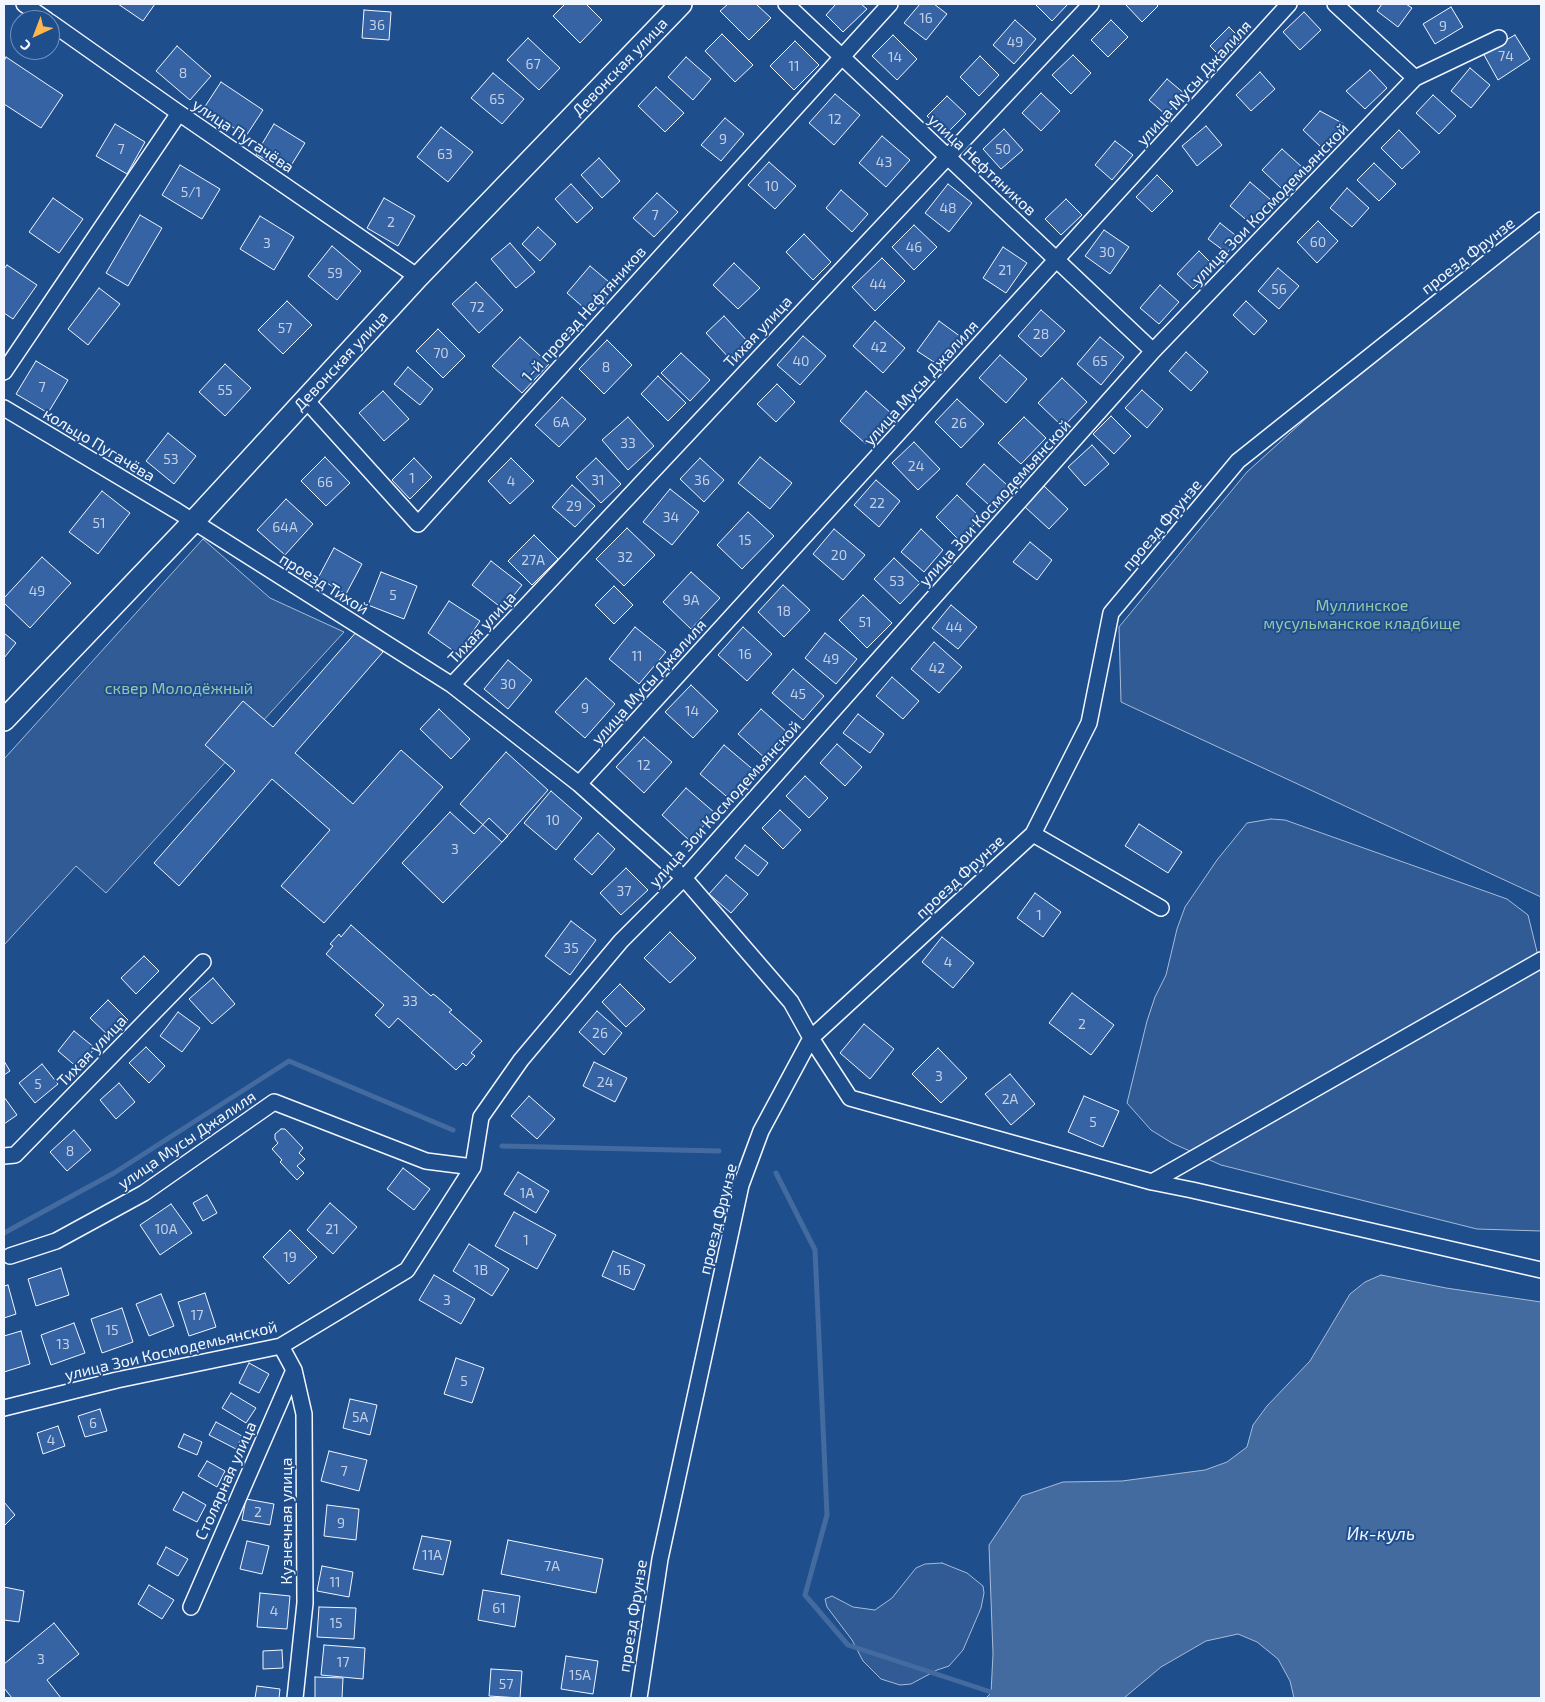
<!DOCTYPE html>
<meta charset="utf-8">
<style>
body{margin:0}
#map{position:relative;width:1545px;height:1702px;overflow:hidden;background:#1f4e8c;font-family:"Exo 2",sans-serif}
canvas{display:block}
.frame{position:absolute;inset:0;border:5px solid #f2f6ff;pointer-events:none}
.north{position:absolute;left:10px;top:10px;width:50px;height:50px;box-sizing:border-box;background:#1f4e8c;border:1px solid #7391ba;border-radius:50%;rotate:223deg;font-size:14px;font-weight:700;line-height:20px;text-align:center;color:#f2f6ff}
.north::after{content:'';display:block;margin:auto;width:18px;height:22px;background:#ffb74d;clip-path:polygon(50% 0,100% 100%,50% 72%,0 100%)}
</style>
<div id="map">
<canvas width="1545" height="1702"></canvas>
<div class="frame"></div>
<div class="north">С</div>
</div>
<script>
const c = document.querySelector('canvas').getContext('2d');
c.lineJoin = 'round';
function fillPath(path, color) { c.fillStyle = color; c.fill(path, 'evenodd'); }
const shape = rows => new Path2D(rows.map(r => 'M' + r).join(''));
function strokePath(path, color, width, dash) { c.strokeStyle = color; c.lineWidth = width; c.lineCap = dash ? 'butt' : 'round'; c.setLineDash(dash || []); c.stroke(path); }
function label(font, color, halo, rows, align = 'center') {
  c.font = font + ' "Exo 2",sans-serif'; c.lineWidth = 4; c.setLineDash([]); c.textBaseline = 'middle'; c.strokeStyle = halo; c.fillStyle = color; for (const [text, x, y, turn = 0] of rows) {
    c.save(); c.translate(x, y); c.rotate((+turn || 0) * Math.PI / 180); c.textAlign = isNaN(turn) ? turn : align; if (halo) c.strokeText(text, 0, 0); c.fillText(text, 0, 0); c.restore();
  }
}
const built = shape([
 [1541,231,1541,897,1121,702,1119,627,1247,472,1311,414,1541,231],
 [203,539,270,598,344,632,106,893,76,866,4,945,4,759,203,539],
 [1271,819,1285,820,1507,899,1528,915,1541,968,1541,1231,1477,1229,1221,1165,1172,1143,1151,1130,1127,1103,1147,1021,1155,997,1166,975,1177,929,1185,907,1217,860,1247,823,1271,819],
 [942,1563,967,1573,983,1586,984,1593,981,1608,963,1650,949,1666,937,1670,911,1684,900,1685,881,1679,863,1661,852,1640,827,1607,825,1599,832,1596,853,1607,875,1610,892,1598,916,1568,925,1564,942,1563]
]);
fillPath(built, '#305b95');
strokePath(built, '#a8bbd7', 1);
const water = shape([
 [1381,1275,1446,1288,1541,1302,1541,1698,1294,1698,1290,1681,1278,1659,1257,1642,1238,1634,1206,1641,1161,1667,1124,1698,986,1698,991,1693,993,1654,989,1545,1022,1496,1063,1482,1122,1481,1205,1470,1227,1462,1247,1447,1253,1425,1267,1406,1310,1361,1350,1294,1365,1282,1381,1275]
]);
fillPath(water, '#446ba0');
strokePath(water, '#a8bbd7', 1);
strokePath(shape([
 [502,1146,719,1151],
 [776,1173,815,1250,827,1515,805,1595,848,1645,997,1694],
 [4,1233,114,1173,289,1061,453,1130]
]), '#446ba0', 5);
const building = shape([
 [118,4,155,4,143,21,118,4],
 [565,4,586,4,602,20,580,43,553,16,565,4],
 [728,4,756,4,771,18,749,40,720,11,728,4],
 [836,4,861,4,867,9,843,32,826,15,836,4],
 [920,4,934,4,947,14,926,40,904,23,920,4],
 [1035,4,1068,4,1052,21,1035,4],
 [1127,4,1156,4,1158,6,1142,22,1126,5,1127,4],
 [1382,4,1406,4,1412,8,1398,27,1377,11,1382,4],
 [1451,7,1463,27,1435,44,1423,24,1451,7],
 [364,10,391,12,389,40,362,38,364,10],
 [1304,12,1321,30,1300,50,1283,32,1304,12],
 [1015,20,1036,39,1014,64,993,45,1015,20],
 [1111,20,1128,37,1108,57,1091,40,1111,20],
 [1229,27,1242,40,1223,59,1210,46,1229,27],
 [722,34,753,65,735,82,705,51,722,34],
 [893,35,917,59,897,80,872,56,893,35],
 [1515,35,1530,59,1498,80,1483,53,1515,35],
 [528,38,560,68,539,90,507,60,528,38],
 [795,41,819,65,794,90,770,66,795,41],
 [177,46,211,76,190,100,156,71,177,46],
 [1073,55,1091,73,1071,94,1052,75,1073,55],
 [980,56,999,75,979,96,960,77,980,56],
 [6,57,63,95,41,128,4,104,4,61,6,57],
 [686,57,711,79,693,100,668,77,686,57],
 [1470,68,1490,85,1471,108,1451,91,1470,68],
 [1370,70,1387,88,1365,109,1346,91,1370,70],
 [1260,72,1275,89,1251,111,1236,95,1260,72],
 [493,73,524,99,502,124,471,98,493,73],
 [1167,79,1185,94,1166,115,1149,100,1167,79],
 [221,82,263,110,246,136,204,108,221,82],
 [656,87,684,113,665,132,638,106,656,87],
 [1041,93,1060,111,1041,131,1022,113,1041,93],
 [835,94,860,115,834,145,809,123,835,94],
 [1433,95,1456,116,1439,134,1416,113,1433,95],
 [947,96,966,114,946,134,927,116,947,96],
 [1320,111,1344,124,1322,148,1303,130,1320,111],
 [725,118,744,134,721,161,701,145,725,118],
 [115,124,145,142,127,174,96,156,115,124],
 [274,124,305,143,287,172,256,154,274,124],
 [1206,126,1222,145,1197,166,1182,146,1206,126],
 [441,127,473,152,448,182,417,157,441,127],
 [1004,129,1023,150,1001,169,983,149,1004,129],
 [1399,130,1420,152,1402,169,1381,148,1399,130],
 [882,136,910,160,886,187,859,163,882,136],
 [1115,141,1133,155,1112,180,1095,165,1115,141],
 [1282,149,1302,167,1282,189,1262,170,1282,149],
 [599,158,620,181,602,198,581,175,599,158],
 [769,162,796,186,775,209,748,185,769,162],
 [1374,163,1396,184,1379,201,1357,180,1374,163],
 [180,165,220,189,202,219,162,195,180,165],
 [1157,175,1173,191,1152,212,1136,197,1157,175],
 [1250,182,1271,200,1250,223,1230,206,1250,182],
 [571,184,593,208,577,223,555,199,571,184],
 [948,184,972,203,949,232,925,213,948,184],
 [1347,188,1369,208,1352,227,1330,208,1347,188],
 [841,190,868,214,852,232,826,208,841,190],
 [657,193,678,212,654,237,633,218,657,193],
 [53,198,83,219,59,253,29,232,53,198],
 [384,198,415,216,398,246,367,228,384,198],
 [1066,199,1082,215,1061,235,1045,219,1066,199],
 [140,215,162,228,128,286,106,273,140,215],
 [260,216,294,237,274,270,240,249,260,216],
 [1318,221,1338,241,1317,263,1297,242,1318,221],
 [1220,223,1239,238,1227,253,1208,239,1220,223],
 [914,225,937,247,914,270,892,247,914,225],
 [538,227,556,244,540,261,522,244,538,227],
 [1104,230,1129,247,1110,274,1085,256,1104,230],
 [804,234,831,262,813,280,786,252,804,234],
 [510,243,535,272,516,288,491,259,510,243],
 [332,246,361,271,337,300,308,276,332,246],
 [1003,247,1027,263,1006,293,983,278,1003,247],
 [1199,251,1215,267,1193,289,1177,274,1199,251],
 [882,258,905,281,875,311,852,287,882,258],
 [734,263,760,288,738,309,713,285,734,263],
 [7,265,37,285,13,319,4,313,4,269,7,265],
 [590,266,615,287,591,314,567,293,590,266],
 [1278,268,1299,286,1279,309,1258,291,1278,268],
 [476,282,503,310,479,333,452,304,476,282],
 [1160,285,1179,302,1159,324,1140,308,1160,285],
 [99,288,120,304,88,345,68,329,99,288],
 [287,301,312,325,283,354,258,330,287,301],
 [1246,301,1267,321,1254,335,1233,315,1246,301],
 [1041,310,1065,331,1041,357,1018,336,1041,310],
 [724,316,749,343,731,360,706,333,724,316],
 [875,321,905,348,883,373,853,346,875,321],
 [939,321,961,337,940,366,917,351,939,321],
 [438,329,465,356,443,378,416,351,438,329],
 [803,336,826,356,800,385,777,365,803,336],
 [520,337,549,364,522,393,492,366,520,337],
 [1100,337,1124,357,1101,385,1077,364,1100,337],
 [607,340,632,365,604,394,579,369,607,340],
 [1186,352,1208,372,1191,391,1169,371,1186,352],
 [681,353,710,380,690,401,661,373,681,353],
 [1000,355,1027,379,1006,403,979,378,1000,355],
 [36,361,68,380,48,413,16,394,36,361],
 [225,364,251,388,225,416,199,392,225,364],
 [408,367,433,389,420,405,394,384,408,367],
 [658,376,686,403,668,421,641,394,658,376],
 [1062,378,1087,402,1063,427,1038,403,1062,378],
 [777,384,795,402,776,422,757,404,777,384],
 [1142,390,1163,409,1147,428,1125,408,1142,390],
 [383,391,409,419,384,441,359,413,383,391],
 [866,391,892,414,866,444,840,421,866,391],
 [562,397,586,419,559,447,535,425,562,397],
 [957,399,984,424,961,448,935,422,957,399],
 [1111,416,1131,436,1114,454,1093,434,1111,416],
 [628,417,654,446,628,470,602,440,628,417],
 [1024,417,1046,438,1021,464,998,443,1024,417],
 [168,433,196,456,174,484,146,461,168,433],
 [914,442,940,469,918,490,892,463,914,442],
 [1092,445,1109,464,1085,486,1068,467,1092,445],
 [325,457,350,483,326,506,301,481,325,457],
 [760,457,792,483,770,509,738,483,760,457],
 [414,458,432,477,410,499,392,480,414,458],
 [511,458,534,481,510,504,488,481,511,458],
 [596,458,621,484,601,503,576,477,596,458],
 [700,458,724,480,704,502,680,479,700,458],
 [984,464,1008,486,990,506,966,484,984,464],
 [876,480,900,501,879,527,854,505,876,480],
 [572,485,595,506,575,527,552,507,572,485],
 [1044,486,1068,509,1049,529,1025,507,1044,486],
 [670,489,699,512,672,545,643,522,670,489],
 [102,491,130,513,98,554,69,532,102,491],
 [957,495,981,518,959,540,936,517,957,495],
 [286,499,313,524,285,555,257,530,286,499],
 [748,512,774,536,742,569,717,545,748,512],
 [627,528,655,555,624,586,596,559,627,528],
 [834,529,865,555,843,580,813,554,834,529],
 [921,529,943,550,924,572,901,552,921,529],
 [534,535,558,559,532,585,508,561,534,535],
 [1030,542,1052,560,1037,580,1013,562,1030,542],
 [334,548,362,564,346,594,318,578,334,548],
 [42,557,71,583,30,628,4,603,4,598,42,557],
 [894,558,920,583,900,604,874,579,894,558],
 [491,561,522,585,503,609,472,585,491,561],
 [381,572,417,586,404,619,368,605,381,572],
 [691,572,720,598,691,629,663,602,691,572],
 [783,585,810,610,784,637,758,612,783,585],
 [614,586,633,605,614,624,595,605,614,586],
 [863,595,892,623,867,648,839,620,863,595],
 [449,601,480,621,458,654,428,633,449,601],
 [951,605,977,627,958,649,932,628,951,605],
 [635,627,666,652,639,684,609,659,635,627],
 [743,627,772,654,747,681,718,655,743,627],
 [358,630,383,652,295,753,353,804,401,750,443,787,324,923,281,886,330,830,272,779,179,886,154,863,235,771,205,745,243,701,273,727,358,630],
 [4,633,16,643,4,658,4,633],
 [825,633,857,659,836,684,805,658,825,633],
 [934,642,962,667,939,693,911,669,934,642],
 [508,660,532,680,508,709,484,689,508,660],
 [793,669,824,696,803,720,772,693,793,669],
 [892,677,919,701,903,719,876,696,892,677],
 [586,678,615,704,585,738,555,712,586,678],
 [691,685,718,711,693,738,665,712,691,685],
 [439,709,470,739,451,759,420,729,439,709],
 [761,709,789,734,766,759,738,734,761,709],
 [858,714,884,734,870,753,843,733,858,714],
 [644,737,672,762,644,793,616,767,644,737],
 [837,744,862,767,845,786,820,763,837,744],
 [724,745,756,772,732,801,700,774,724,745],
 [506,752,548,790,502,842,460,804,506,752],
 [805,776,828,798,809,818,786,796,805,776],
 [686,788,715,813,690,841,662,815,686,788],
 [551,791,582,818,556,850,524,823,551,791],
 [780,810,801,830,783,849,762,828,780,810],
 [450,812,474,834,489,818,508,836,443,903,402,863,450,812],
 [1139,824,1182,852,1168,873,1125,846,1139,824],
 [598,833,615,849,592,875,574,859,598,833],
 [745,845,768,863,758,876,735,858,745,845],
 [626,868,648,890,621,915,600,893,626,868],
 [726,875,748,894,731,913,709,894,726,875],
 [1035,893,1061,912,1043,937,1017,918,1035,893],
 [571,921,596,940,570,975,545,956,571,921],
 [351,925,431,996,433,994,436,996,452,1010,449,1012,482,1041,471,1053,475,1056,466,1066,463,1063,456,1070,398,1018,389,1028,375,1015,384,1005,326,954,333,946,330,944,339,934,341,937,351,925],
 [670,932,696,958,670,983,644,958,670,932],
 [942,937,974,963,953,988,922,962,942,937],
 [144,956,159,971,136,994,121,978,144,956],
 [213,978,235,1004,212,1024,189,999,213,978],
 [620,984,645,1009,626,1027,602,1002,620,984],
 [1072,993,1114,1025,1091,1055,1049,1023,1072,993],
 [108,1000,128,1020,111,1038,90,1018,108,1000],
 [597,1011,622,1033,604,1055,579,1032,597,1011],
 [178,1012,200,1028,182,1052,160,1036,178,1012],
 [864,1024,894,1049,870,1079,840,1053,864,1024],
 [74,1031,95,1048,78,1068,58,1051,74,1031],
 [146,1047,165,1066,149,1083,129,1063,146,1047],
 [938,1048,967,1078,941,1103,912,1074,938,1048],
 [4,1061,10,1071,4,1075,4,1061],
 [594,1062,627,1078,615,1102,583,1086,594,1062],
 [42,1064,58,1084,35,1103,19,1083,42,1064],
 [1010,1074,1035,1104,1011,1125,985,1094,1010,1074],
 [119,1083,135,1102,116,1119,100,1100,119,1083],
 [529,1096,555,1119,537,1139,511,1116,529,1096],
 [1084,1096,1119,1111,1103,1147,1068,1132,1084,1096],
 [4,1097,17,1115,4,1124,4,1097],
 [281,1129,285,1129,303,1148,299,1153,305,1159,297,1166,304,1173,297,1180,280,1162,282,1160,272,1149,278,1143,275,1139,275,1134,281,1129],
 [74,1130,91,1150,67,1171,50,1152,74,1130],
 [403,1168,430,1189,414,1210,387,1189,403,1168],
 [518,1172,549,1191,536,1213,504,1194,518,1172],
 [207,1195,217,1213,203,1221,193,1203,207,1195],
 [330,1203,357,1227,333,1254,307,1230,330,1203],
 [171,1204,192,1233,160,1255,140,1225,171,1204],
 [514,1212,556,1235,537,1269,495,1246,514,1212],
 [290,1230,317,1257,289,1284,263,1257,290,1230],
 [469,1244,509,1269,492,1296,453,1271,469,1244],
 [613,1251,645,1265,634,1290,602,1276,613,1251],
 [61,1268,69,1295,36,1306,28,1279,61,1268],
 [434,1275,475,1299,461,1324,419,1300,434,1275],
 [8,1285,16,1314,4,1318,4,1286,8,1285],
 [205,1293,216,1327,189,1336,178,1302,205,1293],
 [161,1294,174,1326,149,1336,136,1304,161,1294],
 [122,1308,133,1342,102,1353,91,1319,122,1308],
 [74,1323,85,1353,51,1365,41,1335,74,1323],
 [21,1331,30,1364,4,1372,4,1336,21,1331],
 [456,1358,484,1368,472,1403,444,1394,456,1358],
 [249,1363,269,1374,259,1393,239,1383,249,1363],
 [231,1393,256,1408,246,1423,222,1408,231,1393],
 [350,1399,377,1405,370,1435,343,1428,350,1399],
 [100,1409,107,1431,85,1437,78,1416,100,1409],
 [216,1422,242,1436,236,1449,209,1435,216,1422],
 [58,1426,65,1446,43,1454,37,1433,58,1426],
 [184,1434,202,1442,197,1455,178,1447,184,1434],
 [329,1451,367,1460,359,1491,321,1481,329,1451],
 [207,1461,225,1471,217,1487,198,1476,207,1461],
 [183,1492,206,1505,197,1522,173,1510,183,1492],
 [246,1499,274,1504,270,1525,242,1520,246,1499],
 [4,1502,15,1515,4,1526,4,1502],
 [327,1505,359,1509,356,1540,324,1536,327,1505],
 [422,1536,451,1541,443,1575,413,1569,422,1536],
 [508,1540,603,1559,596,1593,501,1574,508,1540],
 [247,1541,269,1546,262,1574,240,1569,247,1541],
 [166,1547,188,1559,178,1576,157,1564,166,1547],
 [322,1566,353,1572,349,1597,317,1591,322,1566],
 [149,1585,174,1600,162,1619,138,1604,149,1585],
 [4,1587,24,1591,19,1622,4,1620,4,1587],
 [483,1590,520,1596,515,1627,478,1620,483,1590],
 [260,1593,290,1596,287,1629,257,1627,260,1593],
 [319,1607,356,1608,354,1639,317,1637,319,1607],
 [54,1623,79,1654,47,1680,61,1698,12,1698,4,1688,4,1664,54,1623],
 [324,1645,365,1648,363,1679,321,1675,324,1645],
 [282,1650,283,1668,263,1669,263,1651,282,1650],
 [566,1656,598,1661,593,1694,561,1689,566,1656],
 [491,1669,522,1671,520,1698,489,1696,491,1669],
 [315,1677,343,1678,342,1698,315,1698,315,1677],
 [257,1686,280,1689,279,1698,255,1698,257,1686]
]);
fillPath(building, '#3563a3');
strokePath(building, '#f2f6ff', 1);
const street = shape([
 [24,4,47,20],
 [786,4,1153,351],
 [1335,4,1415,78],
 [50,22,179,113,418,277],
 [4,372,179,113],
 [305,399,418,524,890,4],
 [4,408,177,511,452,685,579,784,684,878,791,1002,811,1038,850,1098,1152,1182,1192,1190,1541,1270],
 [452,685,1091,4],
 [579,784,1289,4],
 [1033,834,1161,908],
 [4,1156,15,1155,203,962],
 [1152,1182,1541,960],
 [10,1256,56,1241,144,1193,274,1102,426,1161,473,1167],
 [281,1346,294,1370,304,1414,305,1603,295,1698],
 [4,1408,117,1380,281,1346,407,1270,473,1167,481,1117,521,1060,621,941,684,878,1153,351,1415,78,1499,38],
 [191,1607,294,1370],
 [639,1698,660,1559,741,1185,761,1131,811,1038,1033,834,1089,723,1111,613,1238,461,1541,220]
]);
const secondary = shape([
 [4,720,193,522,418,277,681,4]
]);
strokePath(street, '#f2f6ff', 18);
strokePath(secondary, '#f2f6ff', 24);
strokePath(street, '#1f4e8c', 15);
strokePath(secondary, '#1f4e8c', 21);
label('14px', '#c3d1e8', null, [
 ["16",926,18],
 ["36",377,25],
 ["9",1443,26],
 ["49",1015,42],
 ["74",1506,56],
 ["14",895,57],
 ["67",533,64],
 ["11",794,66],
 ["8",183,73],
 ["65",497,99],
 ["12",835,119],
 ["9",723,139],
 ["7",121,149],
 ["50",1003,149],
 ["63",445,154],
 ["43",884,162],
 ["10",772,186],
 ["5/1",191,192],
 ["48",948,208],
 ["7",655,215],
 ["2",391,222],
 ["60",1318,242],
 ["3",267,243],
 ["46",914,247],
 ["30",1107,252],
 ["21",1005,270],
 ["59",335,273],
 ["44",878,284],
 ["56",1279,289],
 ["72",477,307],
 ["57",285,328],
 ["28",1041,334],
 ["42",879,347],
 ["70",441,353],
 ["40",801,361],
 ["65",1100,361],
 ["8",606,367],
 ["7",42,387],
 ["55",225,390],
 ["6А",561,422],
 ["26",959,423],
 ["33",628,443],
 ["53",171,459],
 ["24",916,466],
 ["1",412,478],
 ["31",598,480],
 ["36",702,480],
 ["4",511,481],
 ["66",325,482],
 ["22",877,503],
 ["29",574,506],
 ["34",671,517],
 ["51",99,523],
 ["64А",285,527],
 ["15",745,540],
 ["20",839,555],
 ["32",625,557],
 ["27А",533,560],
 ["53",897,581],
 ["49",37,591],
 ["5",393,595],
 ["9А",691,600],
 ["18",784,611],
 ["51",865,622],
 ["44",954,627],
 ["16",745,654],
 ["11",637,656],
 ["49",831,659],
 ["42",937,668],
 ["30",508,684],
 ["45",798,694],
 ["9",585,708],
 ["14",692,711],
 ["12",644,765],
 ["10",553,820],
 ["3",455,849],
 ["37",624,891],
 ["1",1039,915],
 ["35",571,948],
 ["4",948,962],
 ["33",410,1001],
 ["2",1082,1024],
 ["26",600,1033],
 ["3",939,1076],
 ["24",605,1082],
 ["5",38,1084],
 ["2А",1010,1099],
 ["5",1093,1122],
 ["8",70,1151],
 ["1А",527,1193],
 ["10А",166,1229],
 ["21",332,1229],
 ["1",526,1240],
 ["19",290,1257],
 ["1В",481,1270],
 ["1Б",624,1270],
 ["3",447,1300],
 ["17",197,1315],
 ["15",112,1330],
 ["13",63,1344],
 ["5",464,1381],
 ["5А",360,1417],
 ["6",93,1423],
 ["4",51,1440],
 ["7",344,1471],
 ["2",258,1512],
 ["9",341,1523],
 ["11А",432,1555],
 ["7А",552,1566],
 ["11",335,1582],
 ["61",499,1608],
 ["4",274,1611],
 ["15",336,1623],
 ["3",41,1659],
 ["17",343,1662],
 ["15А",580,1675],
 ["57",506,1684]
]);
label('16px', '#f2f6ff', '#1f4e8c', [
 ["Девонская улица",620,67,-46],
 ["улица Мусы Джалиля",1194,83,-48],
 ["улица Пугачёва",243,136,34],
 ["улица Нефтяников",982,165,43],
 ["улица Зои Космодемьянской",1270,204,-46],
 ["проезд Фрунзе",1468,256,-38],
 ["1-й проезд Нефтяников",584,314,-48],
 ["Тихая улица",758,332,-47],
 ["Девонская улица",341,361,-47],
 ["улица Мусы Джалиля",921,383,-48],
 ["кольцо Пугачёва",99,445,31],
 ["улица Зои Космодемьянской",995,503,-48],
 ["проезд Фрунзе",1162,525,-50],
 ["проезд Тихой",324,584,32],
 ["Тихая улица",482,628,-47],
 ["улица Мусы Джалиля",649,682,-48],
 ["улица Зои Космодемьянской",725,804,-48],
 ["проезд Фрунзе",960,877,-43],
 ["Тихая улица",92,1051,-46],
 ["улица Мусы Джалиля",187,1140,-34],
 ["проезд Фрунзе",718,1219,-76],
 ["улица Зои Космодемьянской",171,1351,-13],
 ["Столярная улица",226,1481,-66],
 ["Кузнечная улица",287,1521,-90],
 ["проезд Фрунзе",633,1616,-81]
]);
label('16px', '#97c8a6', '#1f4e8c', [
 ["Муллинское",1362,606],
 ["мусульманское кладбище",1362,624],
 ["сквер Молодёжный",179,689]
]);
label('italic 18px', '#f2f6ff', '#1f4e8c', [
 ["Ик-куль",1381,1534]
]);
</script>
